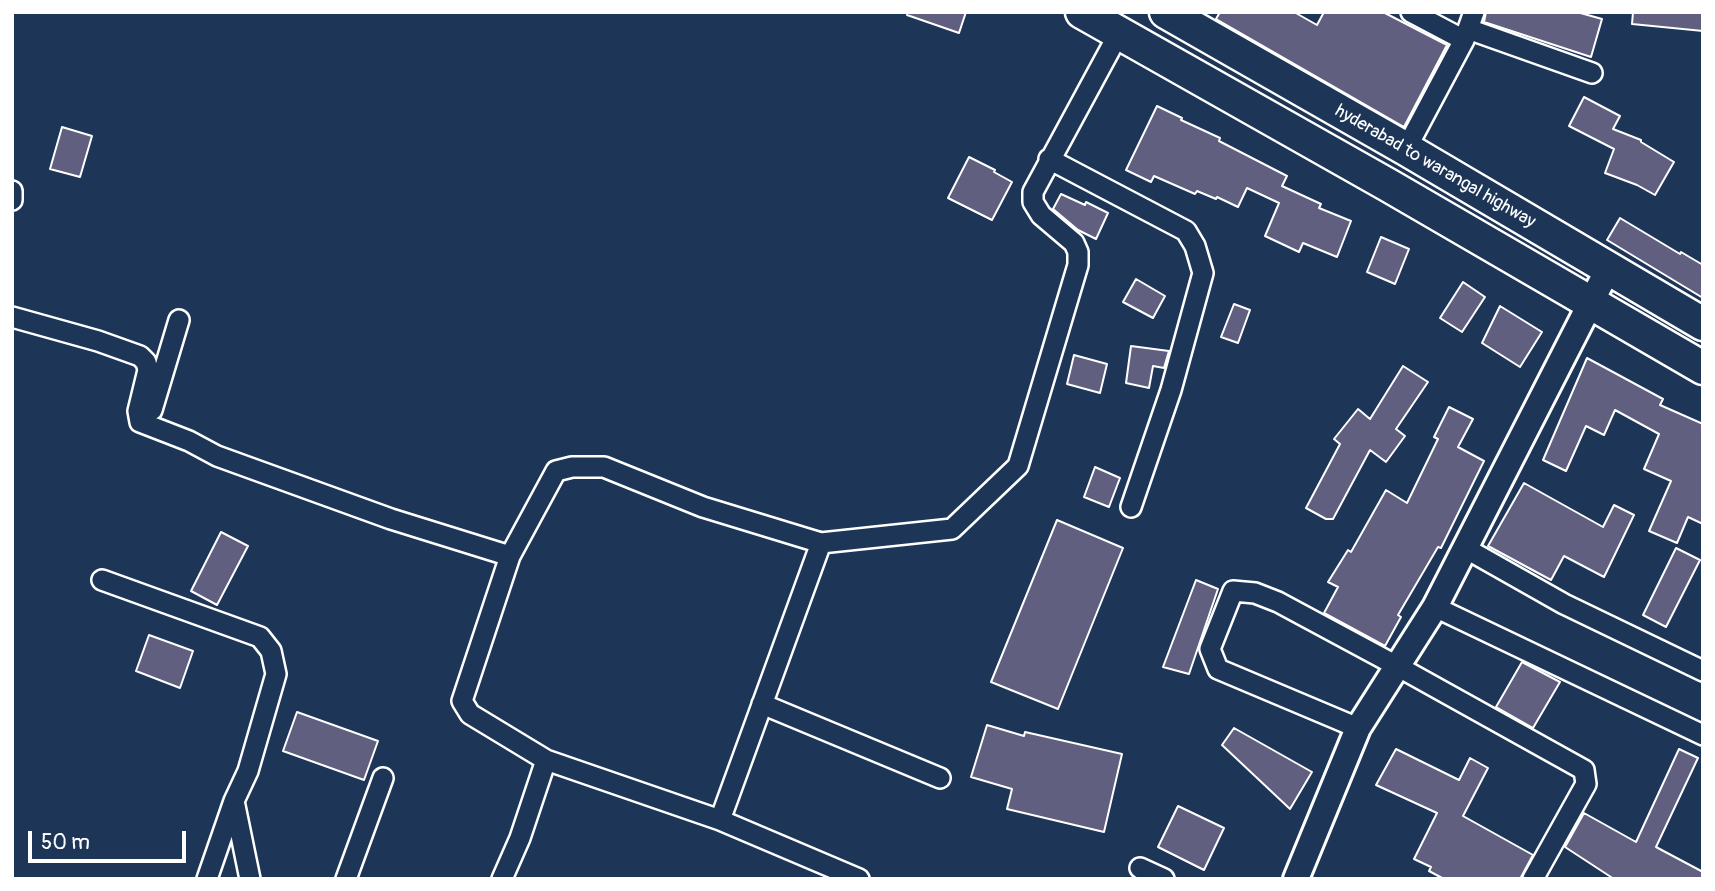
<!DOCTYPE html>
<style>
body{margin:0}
#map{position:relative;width:1715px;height:891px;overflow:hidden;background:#1d3557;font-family:Pangolin,sans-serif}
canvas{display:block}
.frame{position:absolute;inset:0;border:14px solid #fff;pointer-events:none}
.scale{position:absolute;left:28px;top:831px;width:158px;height:32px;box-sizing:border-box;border:4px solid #fff;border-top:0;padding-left:9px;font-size:21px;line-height:24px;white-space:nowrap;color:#fff;-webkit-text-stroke:5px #1d3557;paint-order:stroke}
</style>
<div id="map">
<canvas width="1715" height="891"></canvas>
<div class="frame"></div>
<div class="scale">50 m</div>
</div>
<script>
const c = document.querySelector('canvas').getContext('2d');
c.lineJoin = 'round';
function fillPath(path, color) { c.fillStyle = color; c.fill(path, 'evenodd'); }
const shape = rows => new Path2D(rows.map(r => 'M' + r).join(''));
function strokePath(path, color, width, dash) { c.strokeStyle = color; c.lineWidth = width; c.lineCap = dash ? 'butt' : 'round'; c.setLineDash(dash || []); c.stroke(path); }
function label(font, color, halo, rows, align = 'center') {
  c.font = font + ' Pangolin,sans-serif'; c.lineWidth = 7; c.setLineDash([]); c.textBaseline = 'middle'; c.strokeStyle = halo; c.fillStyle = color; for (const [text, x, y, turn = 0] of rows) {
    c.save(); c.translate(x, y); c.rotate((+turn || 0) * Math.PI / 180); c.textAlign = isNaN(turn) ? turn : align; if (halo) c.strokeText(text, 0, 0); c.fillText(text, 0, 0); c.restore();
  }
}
const building = shape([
 [908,12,966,12,959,33,907,15,908,12],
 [1220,12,1294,12,1317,25,1324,12,1383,12,1447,45,1404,127,1216,19,1220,12],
 [1486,12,1577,12,1602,19,1591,57,1484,22,1486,12],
 [1633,12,1703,12,1703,31,1632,24,1633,12],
 [1584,97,1620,116,1613,129,1641,140,1641,142,1674,162,1655,195,1637,185,1605,173,1614,149,1569,126,1584,97],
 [1157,106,1182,118,1181,120,1220,138,1219,141,1287,176,1282,186,1321,204,1319,208,1351,221,1337,257,1303,243,1299,252,1265,236,1279,203,1247,188,1238,207,1217,197,1216,199,1197,191,1195,194,1154,176,1151,182,1126,170,1157,106],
 [62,127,92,136,80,177,50,169,62,127],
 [969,157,995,170,994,172,1012,182,992,220,948,198,969,157],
 [1061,194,1085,205,1086,202,1108,213,1096,239,1078,230,1053,209,1061,194],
 [1620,218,1680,254,1681,252,1703,265,1703,298,1607,240,1620,218],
 [1381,237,1409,249,1395,284,1367,272,1381,237],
 [1136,279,1165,296,1153,318,1123,302,1136,279],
 [1463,282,1485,297,1462,332,1440,318,1463,282],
 [1234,304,1250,310,1238,343,1221,337,1234,304],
 [1500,306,1542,332,1520,367,1482,343,1500,306],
 [1131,346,1169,351,1164,368,1153,366,1149,388,1126,383,1131,346],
 [1074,355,1107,364,1100,393,1067,384,1074,355],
 [1587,358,1663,399,1660,405,1703,424,1703,524,1688,517,1677,543,1649,531,1671,481,1644,469,1659,434,1615,410,1604,435,1586,426,1566,471,1543,460,1587,358],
 [1403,366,1428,382,1396,429,1405,436,1386,462,1370,450,1333,519,1326,519,1306,508,1340,444,1334,439,1358,409,1370,419,1403,366],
 [1449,407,1473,419,1458,447,1484,461,1441,548,1438,547,1398,615,1401,617,1385,646,1324,613,1338,587,1328,582,1348,550,1351,552,1386,490,1407,503,1438,439,1434,437,1449,407],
 [1095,467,1120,478,1109,507,1084,497,1095,467],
 [1524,483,1603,527,1614,505,1634,515,1604,577,1564,556,1551,580,1488,546,1524,483],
 [1057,520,1123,548,1058,709,991,682,1057,520],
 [221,532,248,546,217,605,191,591,221,532],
 [1676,548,1700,560,1666,627,1643,615,1676,548],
 [1196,580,1218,589,1189,674,1163,667,1196,580],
 [149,635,193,651,180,688,136,671,149,635],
 [1522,662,1560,682,1533,728,1496,707,1522,662],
 [297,712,378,741,364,780,283,751,297,712],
 [987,725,1024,736,1025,732,1122,754,1104,832,1007,809,1012,789,971,777,987,725],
 [1234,728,1312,772,1290,809,1222,745,1234,728],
 [1396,749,1459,780,1470,758,1488,768,1463,816,1533,855,1520,879,1444,879,1429,871,1431,867,1414,859,1437,813,1376,785,1396,749],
 [1679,749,1698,758,1656,847,1703,872,1703,879,1614,879,1565,847,1584,813,1636,842,1679,749],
 [1178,806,1224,828,1204,870,1158,847,1178,806]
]);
fillPath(building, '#615f7f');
strokePath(building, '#fff', 2);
const minor = shape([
 [1411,12,1464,40],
 [1468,29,1592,73],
 [1406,149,1464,40,1474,12],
 [1049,159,1186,231,1195,246,1203,273,1171,390,1131,507],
 [12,191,12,200],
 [12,317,98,341,140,356,146,362,148,370,138,411,140,422,189,441,217,456,391,519,510,556,556,471,572,467,604,467,703,507,821,543,952,529,1018,466,1078,265,1078,252,1074,243,1041,215,1033,202,1033,192,1119,33],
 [152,410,179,320],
 [1465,548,1564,604,1703,671],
 [102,580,260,637,271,651,276,674,248,771,234,801,250,879],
 [1435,607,1703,735],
 [762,704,940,778],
 [1358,728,1218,669,1210,649,1233,591,1255,593,1278,602,1397,666,1584,770,1586,784,1533,879],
 [546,760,720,820,859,879],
 [720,820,821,543],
 [1140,868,1164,879],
 [207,879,234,801],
 [346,879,383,778],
 [502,879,520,838,546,760,470,714,462,701,510,556]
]);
const tertiary = shape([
 [1296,879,1358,728,1435,607,1608,269]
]);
const primary = shape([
 [1082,12,1388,185,1703,368],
 [1166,12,1406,149,1703,324]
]);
strokePath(minor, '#fff', 24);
strokePath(tertiary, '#fff', 30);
strokePath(primary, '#fff', 37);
strokePath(minor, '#1d3557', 19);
strokePath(tertiary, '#1d3557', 24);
strokePath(primary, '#1d3557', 32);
label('18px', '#fff', '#1d3557', [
 ["hyderabad to warangal highway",1435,167,30]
]);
</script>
